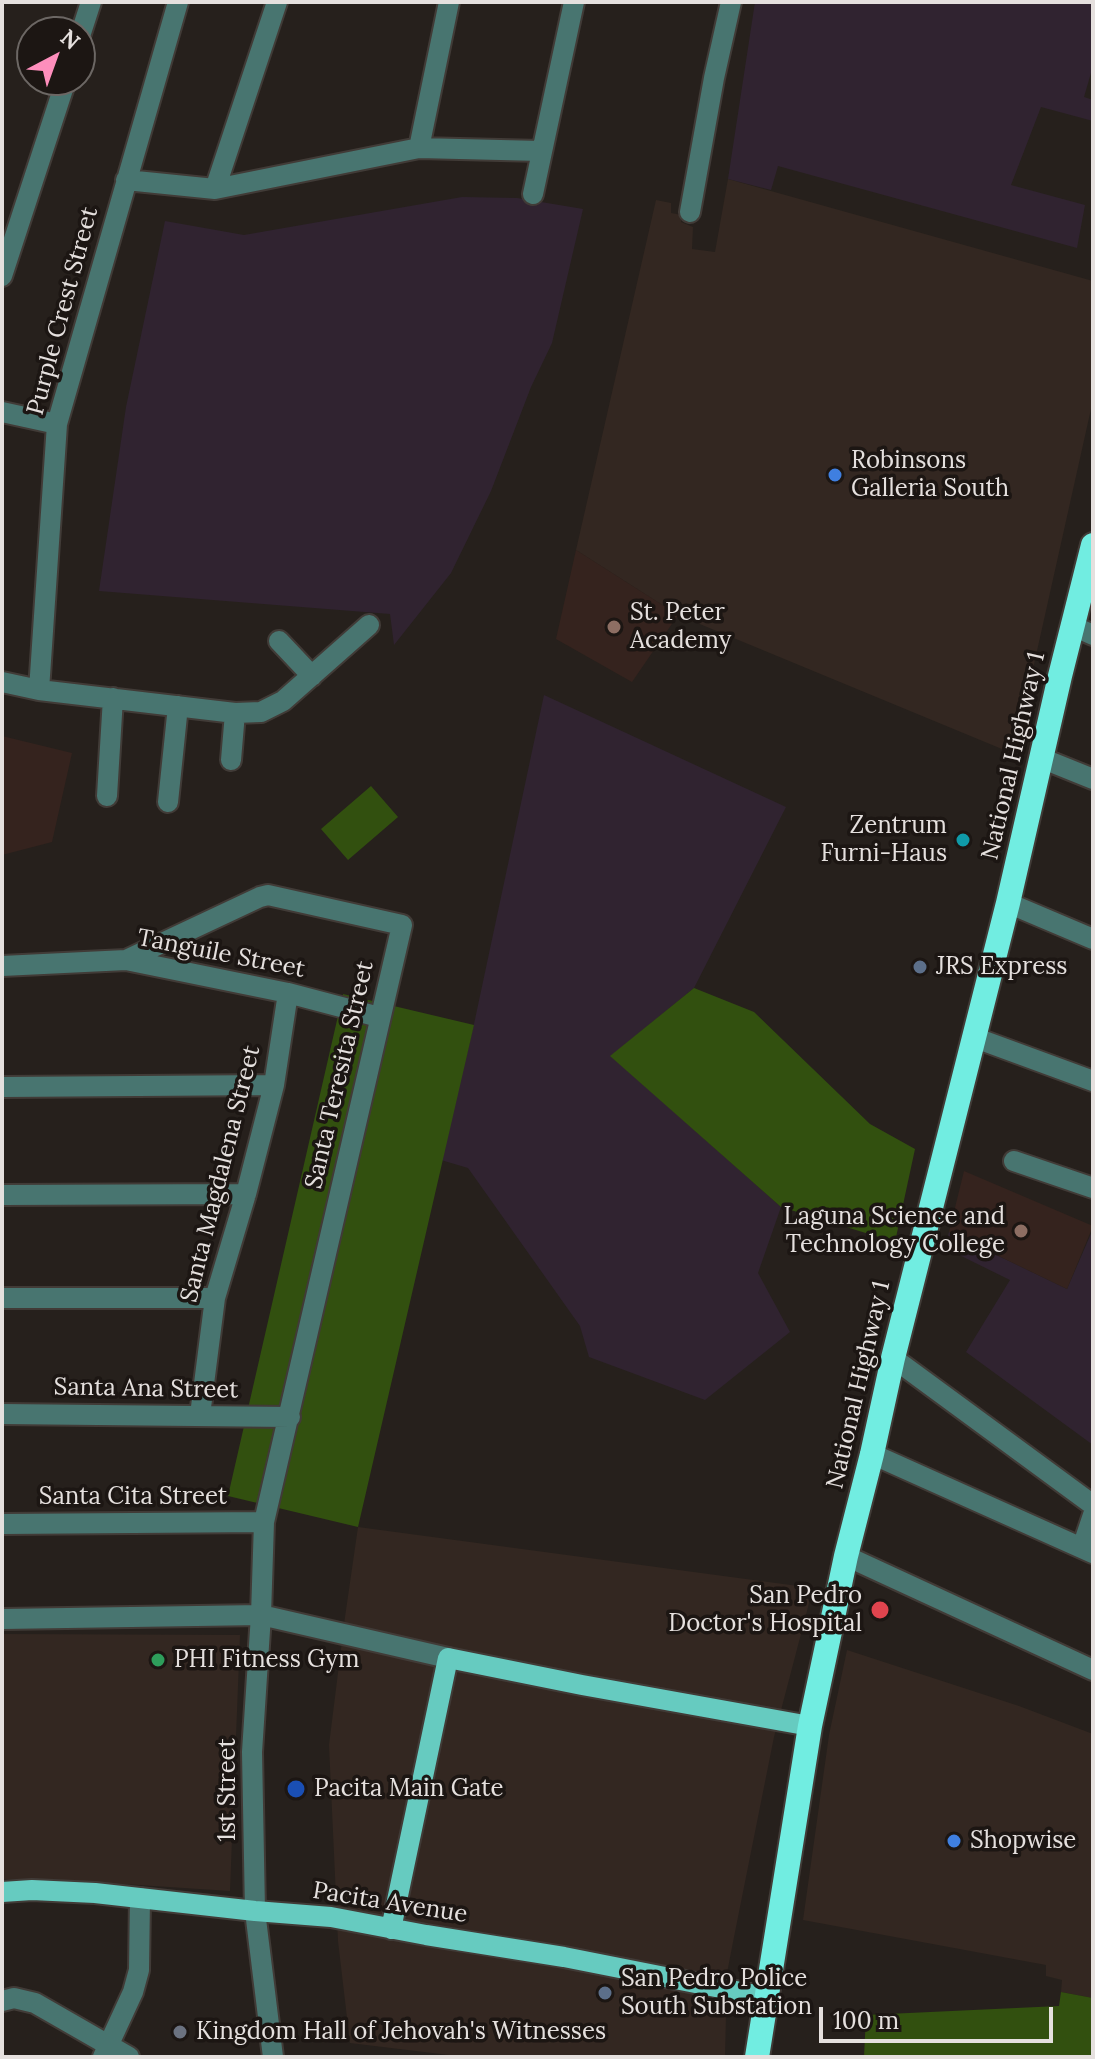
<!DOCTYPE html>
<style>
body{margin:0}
#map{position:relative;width:1095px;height:2059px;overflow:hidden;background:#26201c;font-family:Lora,serif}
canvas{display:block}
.frame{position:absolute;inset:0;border:4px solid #e5e0de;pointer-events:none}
.north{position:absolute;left:16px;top:16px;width:80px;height:80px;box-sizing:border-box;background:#1c1613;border:2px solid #6c6764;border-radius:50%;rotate:41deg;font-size:22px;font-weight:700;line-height:32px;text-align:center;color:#e5e0de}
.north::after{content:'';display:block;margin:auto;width:28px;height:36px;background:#fe8ebc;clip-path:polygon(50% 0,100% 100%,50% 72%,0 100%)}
.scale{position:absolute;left:819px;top:2007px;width:234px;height:36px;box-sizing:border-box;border:4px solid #e5e0de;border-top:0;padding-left:10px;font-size:24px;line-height:28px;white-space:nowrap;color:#e5e0de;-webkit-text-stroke:6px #1c1613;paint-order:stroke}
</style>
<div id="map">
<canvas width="1095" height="2059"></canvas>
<div class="frame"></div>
<div class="north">N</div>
<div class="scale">100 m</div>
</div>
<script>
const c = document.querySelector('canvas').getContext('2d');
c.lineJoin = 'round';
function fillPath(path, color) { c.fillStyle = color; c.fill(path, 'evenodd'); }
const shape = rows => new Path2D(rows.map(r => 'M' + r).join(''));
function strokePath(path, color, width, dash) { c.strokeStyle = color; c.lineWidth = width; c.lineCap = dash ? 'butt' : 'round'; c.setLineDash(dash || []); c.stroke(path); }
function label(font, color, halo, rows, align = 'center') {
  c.font = font + ' Lora,serif'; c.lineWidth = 7; c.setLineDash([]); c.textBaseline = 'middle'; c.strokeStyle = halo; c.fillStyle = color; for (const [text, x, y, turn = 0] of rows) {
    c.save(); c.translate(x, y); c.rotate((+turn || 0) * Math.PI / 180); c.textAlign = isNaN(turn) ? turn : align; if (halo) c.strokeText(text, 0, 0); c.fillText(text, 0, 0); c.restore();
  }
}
fillPath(shape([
 [728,179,1093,281,1093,400,1014,754,678,615,576,550,656,200,671,203,671,213,682,215,681,222,693,227,692,249,715,252],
 [358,1527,813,1588,774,1737,734,1937,727,1973,725,2057,465,2057,350,2043,338,1941,329,1745,345,1617],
 [2,1634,240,1635,230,1891,46,1879,2,1879],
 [847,1650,1019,1706,1093,1734,1093,1998,1061,1992,1062,1980,1046,1976,1046,1965,803,1920,829,1735]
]), '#332721');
fillPath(shape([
 [755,2,1093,2,1093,66,1084,97,1093,100,1093,121,1041,107,1011,185,1085,205,1077,248,778,166,771,190,728,179],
 [462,197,517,198,583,209,552,343,531,387,491,491,451,573,394,645,390,614,99,591,126,407,165,221,244,235],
 [544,695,786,807,694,988,611,1056,781,1207,758,1273,790,1332,705,1400,589,1357,580,1326,468,1168,441,1160,474,1024],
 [1093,1229,1093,1445,966,1352,1010,1280,945,1248,949,1232,1067,1289]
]), '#302330');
fillPath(shape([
 [576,550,678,615,632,682,556,639],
 [2,736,72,753,52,842,2,855],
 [964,1171,1093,1226,1067,1289,949,1232]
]), '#35231e');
fillPath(shape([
 [371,786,398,817,348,860,321,829],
 [694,988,754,1012,870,1124,915,1149,895,1242,781,1207,610,1056],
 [343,994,474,1025,358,1527,228,1496],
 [1061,1992,1093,1998,1093,2057,864,2057,866,2015,1059,2006]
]), '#32500f');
const minor = shape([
 [80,36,91,2],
 [419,148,449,2],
 [126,180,215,189,419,148,541,151],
 [215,189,277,2],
 [533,194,574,2],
 [690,212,714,78,731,2],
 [2,276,66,80],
 [2,412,57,424],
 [1073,626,1093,635],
 [279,641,312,676],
 [2,682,39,690,235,713,261,712,283,701,369,625],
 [39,690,57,424,178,2],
 [1041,758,1093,779],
 [231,760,235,713],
 [107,796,113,698],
 [168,802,178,706],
 [1008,903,1093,939],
 [126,960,260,897,268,895,402,925,264,1522,261,1615,252,1752,255,1911,273,2057],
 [2,966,126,960,288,993,379,1017],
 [973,1037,1093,1081],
 [2,1087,274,1085],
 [1014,1161,1093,1188],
 [2,1195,246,1194],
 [2,1298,215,1298],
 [893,1358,1093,1505],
 [2,1414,290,1417],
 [200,1415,215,1298,246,1194,274,1085,288,993],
 [872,1454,1093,1553],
 [2,1524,264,1522],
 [1082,1548,1093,1515],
 [846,1556,1093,1670],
 [2,1619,261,1615,448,1658],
 [2,2001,14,1998,35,2003,129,2057],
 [103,2057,133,1992,139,1970,140,1898]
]);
const major = shape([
 [2,1892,32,1890,95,1893,255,1911,331,1917,426,1935,564,1957,766,1997],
 [391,1929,448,1658,582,1685,810,1726]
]);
const highway = shape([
 [757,2057,810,1726,846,1556,872,1454,893,1358,1008,903,1060,676,1093,545]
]);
strokePath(minor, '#413b37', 24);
strokePath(major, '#413b37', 24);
strokePath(highway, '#413b37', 28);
strokePath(minor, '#487570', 20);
strokePath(major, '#66cbc0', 20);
strokePath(highway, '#71ede1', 24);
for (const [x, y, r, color] of [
 [835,475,8,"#3f7fe0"],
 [614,627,8,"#8d6e63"],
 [963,840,8,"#0f9aa8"],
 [920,967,8,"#5c6f8a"],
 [1021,1231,8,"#8d6e63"],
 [880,1610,10,"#e0444e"],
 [158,1660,8,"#2e9e5b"],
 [296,1789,10,"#1a4fb4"],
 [954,1841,8,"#3f7fe0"],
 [605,1993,8,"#5c6f8a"],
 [180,2032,8,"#6b7280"]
]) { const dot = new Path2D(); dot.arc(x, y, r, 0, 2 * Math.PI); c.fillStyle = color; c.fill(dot); strokePath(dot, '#1c1613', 3); }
label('24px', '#e5e0de', '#1c1613', [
 ["Purple Crest Street",63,311,-75],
 ["National Highway 1",1014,756,-77],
 ["Tanguile Street",221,954,11],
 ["Santa Teresita Street",340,1075,-77],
 ["Santa Magdalena Street",221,1174,-76],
 ["National Highway 1",859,1385,-77],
 ["Santa Ana Street",146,1389,1],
 ["Santa Cita Street",133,1497],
 ["1st Street",228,1790,-90],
 ["Pacita Avenue",390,1903,9]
]);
label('24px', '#e5e0de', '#1c1613', [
 ["Robinsons",851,461],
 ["Galleria South",851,489],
 ["St. Peter",630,613],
 ["Academy",630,641],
 ["Zentrum",947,826,"right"],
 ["Furni-Haus",947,854,"right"],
 ["JRS Express",936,967],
 ["Laguna Science and",1005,1217,"right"],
 ["Technology College",1005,1245,"right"],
 ["San Pedro",862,1596,"right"],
 ["Doctor's Hospital",862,1624,"right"],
 ["PHI Fitness Gym",174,1660],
 ["Pacita Main Gate",314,1789],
 ["Shopwise",970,1841],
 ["San Pedro Police",621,1979],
 ["South Substation",621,2007],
 ["Kingdom Hall of Jehovah's Witnesses",196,2032]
], 'left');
</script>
